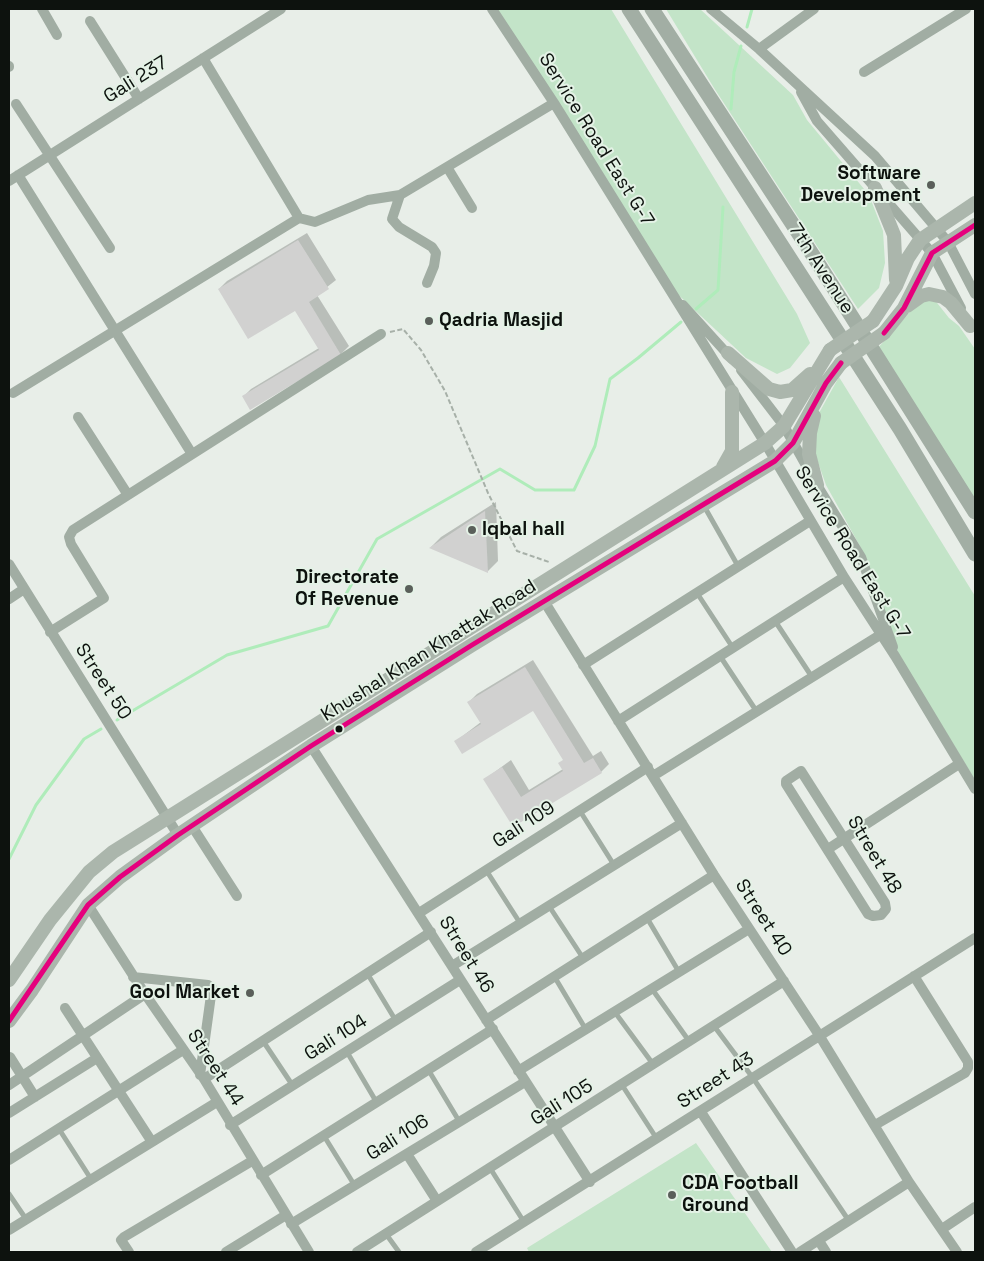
<!DOCTYPE html>
<style>
body{margin:0}
#map{position:relative;width:984px;height:1261px;overflow:hidden;background:#e8eee8;font-family:"Space Grotesk",sans-serif}
canvas{display:block}
.frame{position:absolute;inset:0;border:10px solid #0d120e;pointer-events:none}
</style>
<div id="map">
<canvas width="984" height="1261"></canvas>
<div class="frame"></div>
</div>
<script>
const c = document.querySelector('canvas').getContext('2d');
c.lineJoin = 'round';
function fillPath(path, color) { c.fillStyle = color; c.fill(path, 'evenodd'); }
const shape = rows => new Path2D(rows.map(r => 'M' + r).join(''));
function strokePath(path, color, width, dash) { c.strokeStyle = color; c.lineWidth = width; c.lineCap = dash ? 'butt' : 'round'; c.setLineDash(dash || []); c.stroke(path); }
function label(font, color, halo, rows, align = 'center') {
  c.font = font + ' "Space Grotesk",sans-serif'; c.lineWidth = 4; c.setLineDash([]); c.textBaseline = 'middle'; c.strokeStyle = halo; c.fillStyle = color; for (const [text, x, y, turn = 0] of rows) {
    c.save(); c.translate(x, y); c.rotate((+turn || 0) * Math.PI / 180); c.textAlign = isNaN(turn) ? turn : align; if (halo) c.strokeText(text, 0, 0); c.fillText(text, 0, 0); c.restore();
  }
}
fillPath(shape([
 [496,9,611,9,797,314,810,343,790,368,777,374,746,358,671,288],
 [666,9,700,9,793,95,807,120,869,195,883,231,885,263,879,288,858,309,714,88],
 [934,299,949,318,959,326,975,349,975,506,877,349,920,301],
 [839,377,975,596,975,780,899,655,861,548,826,485,814,451,819,413],
 [696,1143,772,1252,529,1252,527,1248]
]), '#c3e4c8');
fillPath(shape([
 [307,233,336,280,317,295,349,346,341,354,251,408,243,397,251,389,319,348,295,309,219,289,227,281],
 [496,502,498,561,487,572,431,547,441,537],
 [533,660,593,756,601,751,609,764,601,772,514,825,485,779,511,760,529,790,563,769,564,759,533,709,456,741,481,722,469,702,477,694]
]), '#0003');
strokePath(shape([
 [747,27,752,9],
 [731,109,734,72,741,46],
 [696,309,718,290,723,207],
 [117,720,227,655,328,626,377,539,500,469,535,490,574,490,595,446,610,379,638,358,681,322],
 [9,859,36,805,84,739,101,729]
]), '#afecba', 3);
fillPath(shape([
 [298,240,329,289,309,302,341,355,250,410,242,396,319,350,295,311,248,339,218,289],
 [485,511,488,573,429,548],
 [525,667,584,763,593,758,602,773,513,827,483,779,502,767,521,797,563,771,558,763,563,760,533,711,462,754,454,741,481,724,467,702]
]), '#d1d1d0');
strokePath(shape([
 [390,332,403,329,421,350,445,391,488,493,517,551,549,562]
]), '#a7b0a8', 2, [5, 2.5]);
strokePath(shape([
 [704,506,738,566],
 [697,593,733,648],
 [775,621,812,677],
 [720,656,757,712],
 [580,811,614,865],
 [486,870,520,923],
 [549,906,583,958],
 [647,918,679,972],
 [367,973,396,1021],
 [554,976,585,1028],
 [652,989,689,1041],
 [614,1011,653,1064],
 [714,1026,753,1078,849,1221],
 [263,1041,293,1086],
 [347,1052,377,1103],
 [429,1071,459,1121],
 [622,1085,657,1139],
 [59,1129,91,1179],
 [324,1136,355,1186],
 [490,1168,524,1222],
 [9,1194,26,1219],
 [386,1234,399,1252]
]), '#a1ada3', 5);
strokePath(shape([
 [42,9,57,35],
 [492,9,554,103,765,443,844,577,895,656,975,789],
 [711,9,759,49,875,156,948,242,975,294],
 [90,21,139,99],
 [759,49,814,9],
 [203,58,299,218],
 [9,66,9,67],
 [864,72,966,9],
 [801,92,817,121,932,253,961,308],
 [16,104,110,248],
 [447,167,472,208],
 [18,175,192,454],
 [9,181,281,9],
 [400,195,392,219,399,227,432,247,436,253,434,266,427,283],
 [683,305,732,359],
 [741,370,784,426,817,485,861,557,893,647],
 [13,393,299,218,315,222,368,200,400,195,554,103],
 [78,417,128,495],
 [9,564,178,835],
 [9,599,24,589],
 [544,601,714,875,819,1035,909,1182,957,1252],
 [50,632,104,598,71,544,69,537,73,530,381,334],
 [583,665,810,521],
 [618,721,844,577],
 [311,746,590,1182],
 [801,771,885,903,886,909,881,915,873,916,868,914,786,784,786,781,801,771],
 [653,776,880,635],
 [192,826,237,896],
 [828,849,959,764],
 [88,905,145,994,204,1079,309,1252],
 [419,913,648,767],
 [452,966,682,823],
 [133,977,208,985,212,988,200,1075],
 [65,1008,152,1142],
 [486,1020,714,875],
 [10,1057,35,1097],
 [518,1071,749,929],
 [204,1079,431,932],
 [9,1085,145,994],
 [701,1112,792,1252],
 [9,1113,97,1058],
 [230,1125,460,980],
 [875,1125,965,1073,968,1068,968,1062,914,976],
 [407,1154,437,1201],
 [9,1160,183,1050],
 [261,1175,493,1029],
 [291,1224,525,1082],
 [942,1229,975,1207],
 [9,1230,217,1102],
 [819,1241,826,1252],
 [129,1252,121,1240,124,1237,252,1161],
 [226,1252,286,1215],
 [357,1252,784,981],
 [476,1252,975,938],
 [800,1252,909,1182]
]), '#a1ada3', 10);
strokePath(shape([
 [875,188,894,235,896,280],
 [907,306,921,296,929,294,943,297,951,303,970,326],
 [873,321,896,286,908,258,920,240,975,203],
 [884,333,904,308,932,253,975,225],
 [728,353,769,389,780,392,792,390,810,374],
 [814,416,810,433,809,454,817,485],
 [723,467,732,451,732,392],
 [9,980,50,920,89,872,113,852,765,443,784,426,830,350],
 [9,1021,32,990,88,905,120,877,178,835,311,746,472,645,775,461,793,443,826,383,841,363]
]), '#abb6ac', 14);
strokePath(shape([
 [629,9,900,429,975,554],
 [652,9,816,260,975,512]
]), '#a2aea4', 15);
strokePath(shape([
 [830,350,873,321],
 [841,363,884,333]
]), '#abb6ac', 14);
strokePath(shape([
 [884,333,904,308,932,253,975,225],
 [9,1021,88,905,120,877,178,835,311,746,472,645,775,461,793,443,826,383,841,363]
]), '#e5007d', 5);
for (const [x, y, r, color] of [
 [931,185,5,"#5a5f5a"],
 [429,321,5,"#5a5f5a"],
 [472,530,5,"#5a5f5a"],
 [409,589,5,"#5a5f5a"],
 [339,729,4.5,"#0d120e"],
 [250,993,5,"#5a5f5a"],
 [672,1195,5,"#5a5f5a"]
]) { const dot = new Path2D(); dot.arc(x, y, r, 0, 2 * Math.PI); c.fillStyle = color; c.fill(dot); strokePath(dot, '#e4f2e6', 2); }
label('19px', '#0d120e', '#e4f2e6', [
 ["Gali 237",136,80,-32],
 ["Service Road East G-7",596,140,58],
 ["7th Avenue",821,269,57],
 ["Service Road East G-7",852,553,58],
 ["Khushal Khan Khattak Road",429,651,-32],
 ["Street 50",103,682,57],
 ["Gali 109",524,825,-33],
 ["Street 48",874,855,59],
 ["Street 40",763,918,57],
 ["Street 46",466,955,58],
 ["Gali 104",336,1038,-32],
 ["Street 44",215,1068,57],
 ["Street 43",716,1081,-33],
 ["Gali 105",562,1103,-32],
 ["Gali 106",398,1138,-32]
]);
label('bold 19px', '#0d120e', '#e4f2e6', [
 ["Software",921,174],
 ["Development",921,196],
 ["Qadria Masjid",439,321,"left"],
 ["Iqbal hall",482,530,"left"],
 ["Directorate",399,578],
 ["Of Revenue",399,600],
 ["Gool Market",240,993],
 ["CDA Football",682,1184,"left"],
 ["Ground",682,1206,"left"]
], 'right');
</script>
